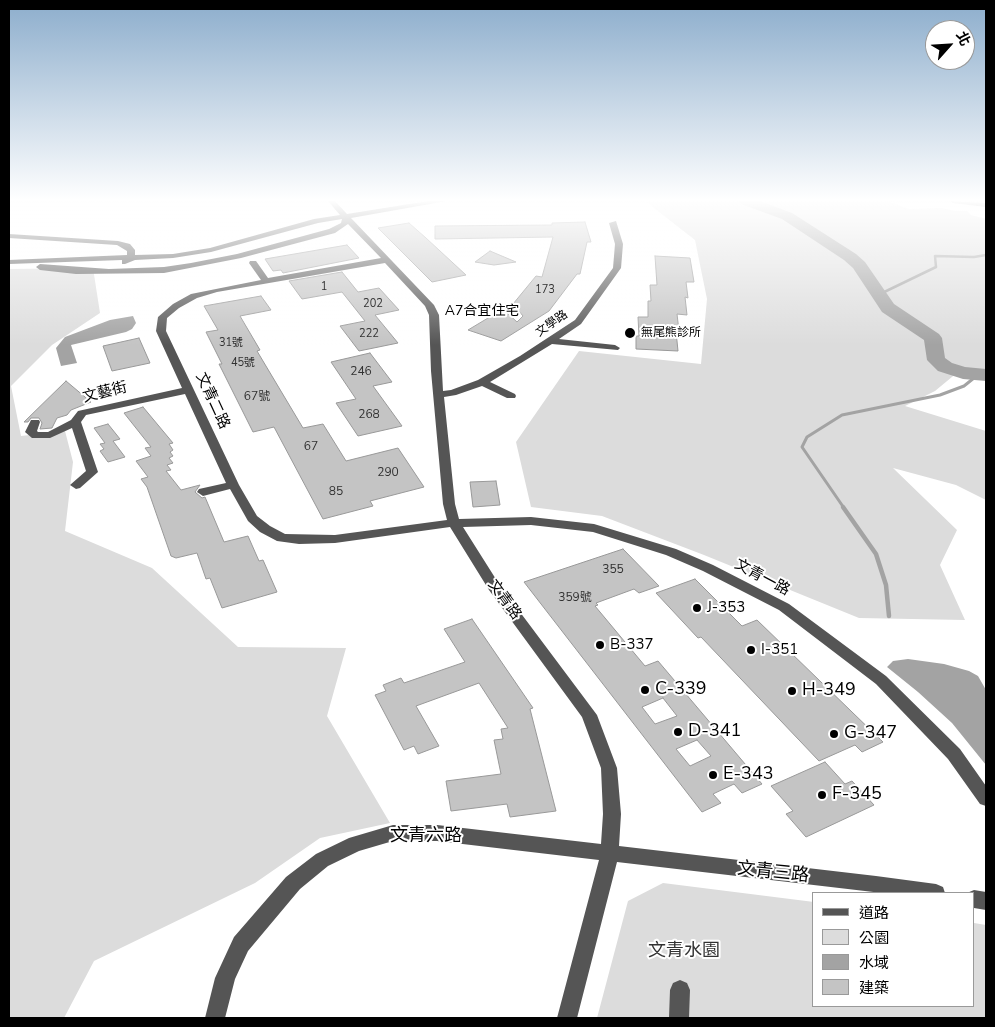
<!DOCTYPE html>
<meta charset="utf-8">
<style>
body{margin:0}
#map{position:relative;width:995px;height:1027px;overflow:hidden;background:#fff;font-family:"Nunito Sans","Noto Sans TC",sans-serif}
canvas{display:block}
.frame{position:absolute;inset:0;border:10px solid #000;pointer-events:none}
.legend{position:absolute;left:812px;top:892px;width:162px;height:115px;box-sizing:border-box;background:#fff;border:1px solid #999;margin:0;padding:6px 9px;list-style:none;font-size:15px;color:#000}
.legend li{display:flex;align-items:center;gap:10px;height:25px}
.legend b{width:25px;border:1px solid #999}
.north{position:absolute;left:925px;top:20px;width:50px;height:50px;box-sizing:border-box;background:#fff;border:1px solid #999;border-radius:50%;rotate:64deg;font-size:14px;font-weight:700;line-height:20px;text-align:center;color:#000}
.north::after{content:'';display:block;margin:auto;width:18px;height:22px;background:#000;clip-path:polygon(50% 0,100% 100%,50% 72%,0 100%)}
</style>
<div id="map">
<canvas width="995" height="1027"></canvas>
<div class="frame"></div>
<ul class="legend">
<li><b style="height:6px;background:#555"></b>道路</li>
<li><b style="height:14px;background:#dcdcdc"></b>公園</li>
<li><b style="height:14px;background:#a3a3a3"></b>水域</li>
<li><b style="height:14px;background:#c4c4c4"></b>建築</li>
</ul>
<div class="north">北</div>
</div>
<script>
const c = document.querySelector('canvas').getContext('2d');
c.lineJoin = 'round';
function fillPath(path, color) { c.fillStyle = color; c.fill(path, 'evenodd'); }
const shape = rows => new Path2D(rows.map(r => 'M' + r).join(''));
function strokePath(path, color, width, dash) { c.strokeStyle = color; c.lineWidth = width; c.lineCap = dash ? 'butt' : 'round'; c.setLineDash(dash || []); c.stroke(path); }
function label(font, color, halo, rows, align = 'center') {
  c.font = font + ' "Nunito Sans","Noto Sans TC",sans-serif'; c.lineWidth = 4; c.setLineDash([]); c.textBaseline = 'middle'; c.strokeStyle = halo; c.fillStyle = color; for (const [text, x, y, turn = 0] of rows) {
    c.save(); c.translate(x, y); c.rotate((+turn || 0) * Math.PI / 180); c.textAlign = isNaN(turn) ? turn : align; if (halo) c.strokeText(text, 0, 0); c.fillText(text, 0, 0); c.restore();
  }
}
fillPath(shape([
 [645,201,887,201,909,209,942,208,955,211,967,211,971,215,986,219,986,373,964,367,935,391,905,406,986,431,986,500,956,485,893,468,957,530,940,565,965,620,859,618,704,555,602,516,531,507,516,442,579,351,701,364,707,299,695,240],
 [93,268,100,313,52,345,11,386,21,436,65,431,73,462,65,531,152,568,238,647,346,648,327,716,390,823,320,838,255,883,94,961,64,1018,9,1018,9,269],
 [663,883,814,902,814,1006,974,1006,974,923,986,925,986,1018,597,1018,628,901]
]), '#dcdcdc');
fillPath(shape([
 [133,316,136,323,132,329,126,332,71,345,77,363,61,366,56,348,65,337,110,320],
 [908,659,944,664,969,671,978,676,986,690,986,765,952,723,918,692,887,667,893,661]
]), '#a3a3a3');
strokePath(shape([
 [878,295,936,267,935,256,974,257,986,255]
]), '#a3a3a3', 2.5);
strokePath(shape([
 [844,508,802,447,807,437,842,415,940,395,964,386,979,374]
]), '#a3a3a3', 3);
strokePath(shape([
 [843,507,876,554,886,585,889,616]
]), '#a3a3a3', 4.5);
fillPath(shape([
 [739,201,760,201,792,213,856,254,865,262,894,304,939,334,942,338,945,358,952,363,965,367,986,369,986,381,963,379,938,371,927,360,924,340,882,312,853,268,844,260,782,219,741,204,739,201]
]), '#a3a3a3');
const building = shape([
 [585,222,591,242,587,242,580,274,577,274,549,311,501,341,468,330,503,309,517,322,523,316,513,304,536,276,542,277,553,237,435,239,435,226,552,225,552,223,585,222],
 [409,223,426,238,466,275,432,282,378,228,409,223],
 [347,245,359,258,283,273,281,270,273,271,265,259,347,245],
 [490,251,516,262,494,265,475,262,490,251],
 [655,256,690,258,694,282,686,282,688,298,685,297,687,315,677,314,679,331,676,331,678,351,636,349,636,336,639,336,638,317,648,317,648,301,651,301,650,285,657,285,655,256],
 [342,272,358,292,379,288,399,310,375,315,398,343,359,351,340,326,365,321,342,292,302,299,289,281,342,272],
 [261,296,271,310,240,316,260,350,257,351,303,428,323,424,346,461,398,448,424,487,370,501,373,506,323,519,274,427,253,432,219,364,222,364,206,332,218,330,204,306,261,296],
 [139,338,150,363,112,371,103,346,139,338],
 [370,353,392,382,373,386,402,426,358,436,336,403,356,399,331,362,370,353],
 [66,381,91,402,71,410,67,415,57,418,52,428,40,429,42,423,39,418,31,418,28,422,24,422,66,381],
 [143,407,173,443,169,444,173,450,170,452,173,456,169,458,173,463,167,465,171,470,166,471,181,490,200,485,195,492,202,498,205,497,224,542,248,536,259,561,263,560,277,592,222,608,210,578,206,579,197,553,176,558,171,556,147,487,141,479,148,477,136,461,151,456,145,448,151,447,124,413,143,407],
 [108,424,120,439,113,441,125,457,108,462,100,451,104,449,100,444,105,443,94,428,108,424],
 [496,481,500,505,473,507,470,482,496,481],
 [623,549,659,586,639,593,634,589,596,603,598,605,595,606,645,666,658,661,762,784,742,793,734,784,713,794,721,803,702,812,524,582,623,549],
 [663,698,677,716,655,724,642,707,663,698],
 [697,740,711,756,690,766,676,749,697,740],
 [695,579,742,626,757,620,883,742,862,752,855,745,819,761,701,637,698,638,656,593,695,579],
 [472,619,533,708,530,709,556,811,510,817,507,804,451,811,446,781,501,774,494,740,503,739,501,729,508,728,479,683,416,706,439,746,418,754,414,746,404,750,375,695,386,691,383,685,401,678,404,683,465,662,444,629,472,619],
 [825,762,845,784,852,781,874,805,806,837,786,814,793,811,771,786,825,762]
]);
fillPath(building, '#c4c4c4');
strokePath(building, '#999', 1);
fillPath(shape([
 [328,201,335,201,347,214,428,201,447,201,351,218,434,305,439,315,443,391,451,390,478,380,520,356,575,320,613,268,615,244,609,223,616,221,623,244,621,268,581,324,559,339,615,345,620,348,618,350,552,344,490,382,515,394,516,396,515,398,507,398,482,386,456,395,444,397,455,504,459,519,531,517,594,524,676,549,713,565,789,604,886,676,960,749,986,786,986,806,980,804,948,759,876,684,779,610,703,571,666,555,593,532,531,525,463,527,499,584,597,715,617,768,621,814,619,846,876,876,936,884,943,887,945,893,882,893,617,862,577,1018,557,1018,599,860,437,841,393,841,359,851,328,866,300,889,248,951,235,979,225,1018,205,1018,215,978,234,937,286,877,316,854,349,838,393,825,437,825,601,844,603,814,601,768,582,717,489,590,450,527,335,543,299,544,277,541,260,532,248,521,230,489,203,496,197,492,199,489,226,483,185,394,86,415,81,422,98,472,80,488,76,489,70,485,86,471,72,428,50,438,32,438,25,432,31,420,39,420,40,422,37,431,38,432,48,432,71,420,78,411,182,388,156,331,158,317,173,304,191,294,261,280,249,263,250,261,256,261,268,278,381,258,348,224,335,233,241,258,164,273,76,274,40,270,36,267,40,264,109,269,164,267,191,263,237,254,329,229,341,223,342,219,318,223,211,252,173,258,135,260,125,264,122,264,122,260,9,264,9,260,127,255,127,251,117,245,9,238,9,234,118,241,130,244,135,250,135,255,173,254,210,248,314,219,340,215,328,201],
 [385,263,425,306,429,315,431,371,443,504,447,520,335,535,285,534,270,526,257,516,239,485,166,331,167,318,179,308,197,298,217,292,385,263],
 [950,201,986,203,986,207,953,203,950,201],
 [974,890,986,892,986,910,974,908,974,893,967,893,974,890],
 [680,980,687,983,690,990,689,1018,669,1018,670,990,673,983,680,980]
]), '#555');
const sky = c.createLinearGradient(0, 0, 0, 345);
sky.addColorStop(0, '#8cadcc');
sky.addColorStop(0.58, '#fff');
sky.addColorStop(1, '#ffffff00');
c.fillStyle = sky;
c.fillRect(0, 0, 995, 345);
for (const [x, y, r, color] of [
 [630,333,6,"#000"],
 [697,608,5,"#000"],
 [600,645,5,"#000"],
 [751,650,5,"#000"],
 [645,690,5,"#000"],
 [792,691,5,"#000"],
 [678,732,5,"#000"],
 [834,734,5,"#000"],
 [713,775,5,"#000"],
 [822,795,5,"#000"]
]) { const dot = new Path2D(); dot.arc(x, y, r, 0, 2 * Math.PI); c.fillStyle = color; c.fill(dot); strokePath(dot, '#fff', 2); }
label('11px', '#313131', null, [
 ["1",324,287],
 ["173",545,290],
 ["202",373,304],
 ["222",369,334],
 ["31號",231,343],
 ["45號",243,363]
]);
label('12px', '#000', '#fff', [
 ["文學路",552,324,-35]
]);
label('12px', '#000', '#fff', [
 ["無尾熊診所",641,333]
], 'left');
label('12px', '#313131', null, [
 ["246",361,372],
 ["67號",257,397],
 ["268",369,415],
 ["67",311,447],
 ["290",388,473],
 ["85",336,492],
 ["355",613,570],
 ["359號",575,598]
]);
label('14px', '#000', '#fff', [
 ["A7合宜住宅",482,312]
]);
label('15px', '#000', '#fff', [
 ["文藝街",105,393,-14],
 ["文青二路",212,401,65],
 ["文青一路",762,578,28],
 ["文青路",504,600,54]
]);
label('15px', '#000', '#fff', [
 ["J-353",707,608],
 ["B-337",610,645],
 ["I-351",761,650]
], 'left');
label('18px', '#000', '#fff', [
 ["C-339",655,690],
 ["H-349",802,691],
 ["D-341",688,732],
 ["G-347",844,734],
 ["E-343",723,775],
 ["F-345",832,795]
], 'left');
label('18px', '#000', '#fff', [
 ["文青六路",426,837],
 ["文青三路",773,873,6]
]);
label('18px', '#333', '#fff', [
 ["文青水園",684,952]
]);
</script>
